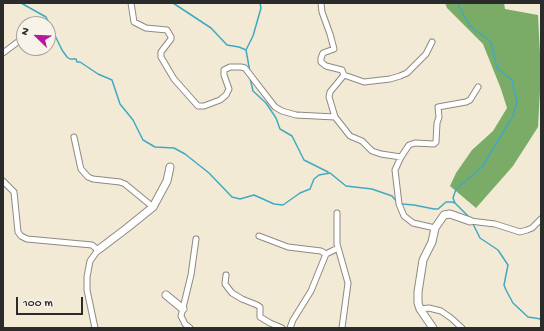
<!DOCTYPE html>
<style>
body{margin:0}
#map{position:relative;width:544px;height:331px;overflow:hidden;background:#f2ead5;font-family:"Gochi Hand",sans-serif}
canvas{display:block}
.frame{position:absolute;inset:0;border:4px solid #2b2b2b;pointer-events:none}
.north{position:absolute;left:16px;top:16px;width:40px;height:40px;box-sizing:border-box;background:#f7f3e8;border:1px solid #a5a39c;border-radius:50%;rotate:293deg;font-size:11px;font-weight:700;line-height:16px;text-align:center;color:#2b2b2b}
.north::after{content:'';display:block;margin:auto;width:14px;height:18px;background:#b5179e;clip-path:polygon(50% 0,100% 100%,50% 72%,0 100%)}
.scale{position:absolute;left:16px;top:297px;width:67px;height:18px;box-sizing:border-box;border:2px solid #2b2b2b;border-top:0;padding-left:5px;font-size:12px;line-height:14px;white-space:nowrap;color:#2b2b2b;-webkit-text-stroke:3px #f7f3e8;paint-order:stroke}
</style>
<div id="map">
<canvas width="544" height="331"></canvas>
<div class="frame"></div>
<div class="north">N</div>
<div class="scale">100 m</div>
</div>
<script>
const c = document.querySelector('canvas').getContext('2d');
c.lineJoin = 'round';
function fillPath(path, color) { c.fillStyle = color; c.fill(path, 'evenodd'); }
const shape = rows => new Path2D(rows.map(r => 'M' + r).join(''));
function strokePath(path, color, width, dash) { c.strokeStyle = color; c.lineWidth = width; c.lineCap = dash ? 'butt' : 'round'; c.setLineDash(dash || []); c.stroke(path); }
fillPath(shape([
 [445,3,504,3,505,9,538,15,541,73,538,127,513,166,476,208,450,186,456,173,472,150,493,131,507,108,501,89,483,44,447,8]
]), '#7aac67');
strokePath(shape([
 [21,3,46,17,62,50,67,57,70,59,76,59,77,62,80,62,98,74,112,80,120,104,133,120,143,140,155,147,174,148,185,154,209,173,232,197,240,199,254,195,274,204,283,205,300,193,310,189,314,179,319,175,330,173,346,186,372,189,392,196,397,202],
 [173,3,211,28,227,45,239,47,246,50],
 [250,72,246,50,253,36,261,8,260,3],
 [250,78,253,91,266,103,276,118,280,129,292,136,304,160,328,172],
 [455,203,453,198,456,189,482,167,513,116,517,102,512,80,497,68,491,42,469,25,457,3],
 [402,204,414,205,434,209,438,209,446,202,452,202,455,203,469,217],
 [473,224,480,238,498,250,508,265,504,285,506,290,513,303,528,317,541,319]
]), '#41a9c1', 1.5);
const street = shape([
 [131,3,134,22,146,28,167,30,171,37,171,39,161,52,161,57,174,79,198,106,204,106,220,100,226,95,229,89,224,75,224,70,230,67,241,67,245,68,248,72,275,107,282,111,296,115,335,117],
 [321,3,322,12,330,34,334,49,323,53,321,58,321,62,326,66,342,70,344,75,330,92,329,97,335,117,350,136,362,141,372,151,381,154,401,157],
 [3,53,19,41],
 [344,75,364,82,390,79,400,76,407,73,426,54,432,42],
 [74,137,80,165,81,169,88,177,93,179,120,182,125,184,153,207],
 [3,181,14,192,18,232,21,236,27,239,92,245,98,250,90,261,87,277,87,290,95,328],
 [337,213,337,244,348,283,342,328],
 [470,221,495,224,520,232,527,230,532,228,541,219],
 [435,228,413,223,404,216,399,204,395,170,401,157,409,145,415,143,434,144,436,142,437,123,439,117,438,107,466,102,470,100,478,87],
 [259,236,288,247,321,251,326,254,338,248],
 [226,275,225,284,232,293,242,299,257,305,260,307,260,317,270,323,282,328],
 [420,309,429,308,441,311,451,318,462,328],
 [190,328,185,324,181,316,191,275,196,239],
 [290,328,293,320,311,291,326,254]
]);
const secondary = shape([
 [98,250,127,228,153,207,167,181,170,167],
 [166,295,183,309],
 [433,328,420,309,418,303,418,292,423,260,432,242,435,228,444,215,450,214,470,221]
]);
strokePath(street, '#8e8a80', 7);
strokePath(secondary, '#8e8a80', 9);
strokePath(street, '#fff', 5);
strokePath(secondary, '#fff', 7);
</script>
